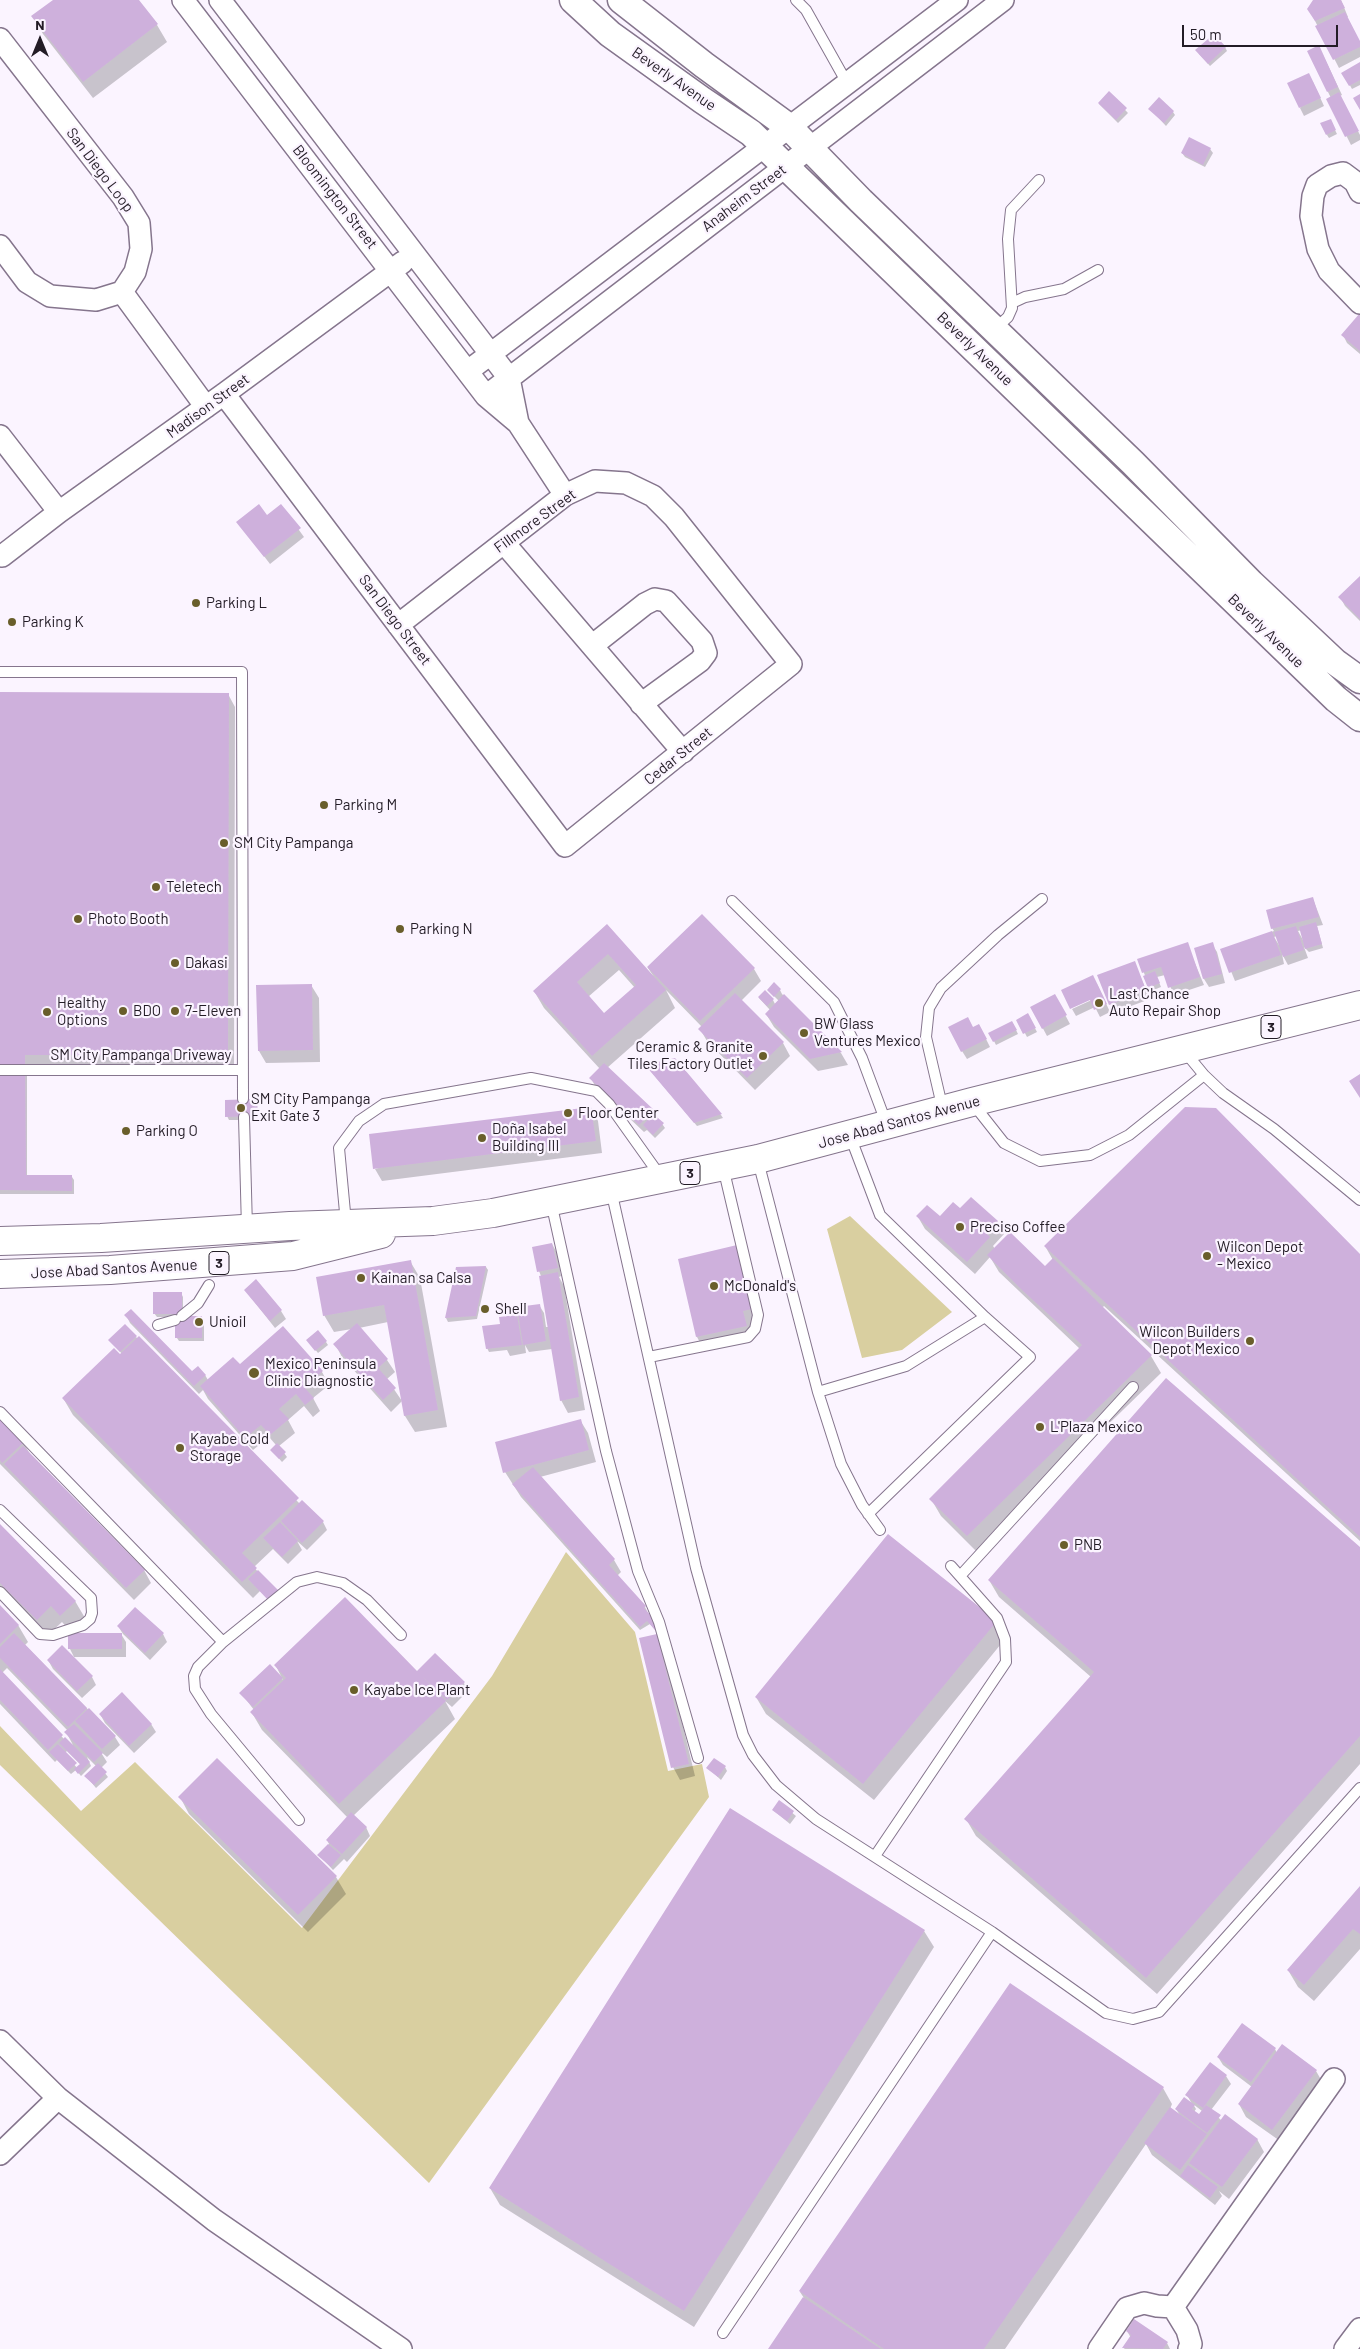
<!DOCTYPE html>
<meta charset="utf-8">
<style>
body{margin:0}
#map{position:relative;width:1360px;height:2349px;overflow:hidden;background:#fbf4ff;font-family:Barlow,sans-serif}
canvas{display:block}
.north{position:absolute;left:15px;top:15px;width:50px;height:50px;-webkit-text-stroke:4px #fbf4ff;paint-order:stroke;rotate:0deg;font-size:14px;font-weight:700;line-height:20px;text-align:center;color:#231c26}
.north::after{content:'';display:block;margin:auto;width:18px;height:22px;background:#231c26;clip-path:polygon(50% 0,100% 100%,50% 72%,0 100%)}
.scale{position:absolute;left:1182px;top:25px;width:156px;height:22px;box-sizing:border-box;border:2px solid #231c26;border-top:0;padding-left:6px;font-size:15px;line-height:18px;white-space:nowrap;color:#231c26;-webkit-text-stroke:4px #fbf4ff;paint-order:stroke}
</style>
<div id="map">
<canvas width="1360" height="2349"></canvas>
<div class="north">N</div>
<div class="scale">50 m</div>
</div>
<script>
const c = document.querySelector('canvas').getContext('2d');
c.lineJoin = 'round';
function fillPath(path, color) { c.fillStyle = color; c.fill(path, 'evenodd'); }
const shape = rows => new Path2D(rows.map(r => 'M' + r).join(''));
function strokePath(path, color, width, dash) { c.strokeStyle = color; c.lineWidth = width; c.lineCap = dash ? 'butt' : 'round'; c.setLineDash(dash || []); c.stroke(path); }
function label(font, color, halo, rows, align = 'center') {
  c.font = font + ' Barlow,sans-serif'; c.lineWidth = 4.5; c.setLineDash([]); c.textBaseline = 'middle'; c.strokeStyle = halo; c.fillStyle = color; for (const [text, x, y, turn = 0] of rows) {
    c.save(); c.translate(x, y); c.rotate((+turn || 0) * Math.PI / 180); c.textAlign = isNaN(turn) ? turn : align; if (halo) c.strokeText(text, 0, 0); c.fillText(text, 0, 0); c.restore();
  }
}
fillPath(shape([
 [850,1216,952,1312,902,1350,862,1358,827,1229],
 [566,1552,635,1632,668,1771,702,1764,709,1797,429,2183,0,1765,0,1726,81,1811,135,1762,302,1928,492,1676]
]), '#d9cfa0');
fillPath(shape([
 [55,0,137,0,157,25,167,42,93,98,43,34,33,17],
 [1315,0,1341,0,1348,17,1347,17,1360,43,1360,57,1339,68,1313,17],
 [1225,47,1227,51,1210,66,1199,54],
 [1323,55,1342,95,1340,96,1360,135,1360,140,1351,145,1328,99,1331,98,1328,92],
 [1360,64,1360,85,1352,89,1343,73],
 [1313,82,1324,106,1304,116,1300,108],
 [1109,93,1128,113,1118,123,1099,104],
 [1150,109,1173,112,1175,115,1166,126],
 [1330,120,1337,134,1329,138,1327,135],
 [1210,149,1213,153,1205,167,1185,157,1182,153],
 [1360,315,1360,354,1347,343,1343,335],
 [281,505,304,537,270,564,238,522,267,516],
 [1360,578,1360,621,1345,606,1340,597],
 [0,694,228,694,235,707,234,1067,27,1067,27,1177,72,1177,74,1180,74,1194,0,1194],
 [1313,899,1323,925,1317,926,1323,948,1309,952,1304,947,1308,958,1288,965,1282,954,1284,964,1235,981,1222,949,1274,931,1272,928],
 [1302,930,1303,940,1298,931],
 [1277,936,1280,945,1279,945,1274,937],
 [606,926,654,977,648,968,754,969,761,981,741,1001,783,1043,790,1056,755,1090,707,1041,700,1029,702,1027,666,990,675,1008,607,1068,653,1111,665,1128,655,1138,647,1130,644,1132,595,1086,591,1078,600,1069,544,1008,534,991],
 [619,970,635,988,604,1015,588,997],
 [1187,944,1204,985,1174,995,1165,975,1157,977,1161,987,1151,991,1139,960],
 [1212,944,1217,952,1225,983,1209,987,1204,979,1196,949],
 [1134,962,1150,999,1115,1012,1110,1004],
 [1097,984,1110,1012,1100,1017,1095,1007,1076,1016,1072,1009,1096,998],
 [311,985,319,998,320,1062,266,1063,259,1051],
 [768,990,780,990,782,994,841,1053,848,1065,818,1071,774,1027,766,1014,770,1010,759,998,773,1000,775,1004,779,1001],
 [1055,996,1070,1024,1047,1036,1032,1008],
 [1028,1015,1037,1032,1027,1037,1018,1020],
 [1012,1022,1018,1034,996,1045,990,1033],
 [979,1025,990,1047,967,1059,962,1051,973,1028],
 [675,1059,721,1115,723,1118,697,1126,649,1069],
 [256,1100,259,1120,229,1120,227,1116],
 [591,1108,598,1121,602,1153,382,1181,375,1169],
 [960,1210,997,1221,1004,1234,993,1246,995,1249,1045,1268,1053,1260,1045,1246,1360,1256,1360,1541,1104,1306,1102,1308,1151,1356,1161,1373,977,1552,941,1516,931,1499,1080,1349,999,1272,990,1257,975,1274,925,1229,918,1217,940,1218],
 [552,1244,557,1253,561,1276,559,1277,564,1286,585,1410,568,1413,561,1400,552,1349,529,1352,525,1345,526,1353,510,1356,507,1350,489,1352,487,1348,503,1330,501,1318,520,1316,539,1305,544,1313,546,1327,549,1327,541,1276,539,1271],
 [736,1247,758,1322,750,1324,753,1338,704,1350,697,1337,679,1260],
 [410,1261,420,1278,447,1427,415,1432,405,1416,388,1322,359,1328,387,1360,395,1372,387,1379,402,1401,391,1412,342,1357,335,1344,352,1329,334,1332,324,1315],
 [486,1267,488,1270,477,1319,448,1322,446,1318,457,1268],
 [245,1290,281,1311,286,1319,275,1328],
 [181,1293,183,1297,183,1317,202,1317,204,1321,204,1341,179,1341,177,1338,177,1317,157,1317,154,1313],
 [126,1315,192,1373,205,1375,208,1380,239,1366,322,1372,329,1385,313,1398,320,1411,313,1417,304,1406,288,1420,295,1433,279,1446,287,1457,282,1462,274,1453,276,1445,269,1437,253,1450,208,1399,203,1390,199,1394,130,1323],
 [136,1337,300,1504,323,1522,327,1530,307,1550,297,1541,302,1550,288,1564,273,1549,254,1567,258,1572,260,1591,253,1598,73,1415,63,1398,122,1354,110,1340],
 [326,1342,328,1345,318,1353,310,1343],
 [0,1419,23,1442,30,1454,144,1570,151,1583,134,1600,0,1464],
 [580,1420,588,1433,596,1462,540,1477,614,1560,621,1572,617,1576,645,1607,658,1633,650,1624,640,1630,521,1497,505,1472],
 [0,1525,75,1601,85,1618,71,1632,62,1622,47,1636,0,1589],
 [1360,1549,1360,1764,1157,1994,976,1836,966,1819,1091,1677,999,1597,989,1580],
 [0,1607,18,1625,28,1642,25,1645,115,1737,120,1745,107,1757,100,1751,107,1762,101,1768,108,1777,96,1788,86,1776,96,1766,87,1757,91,1766,81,1776,76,1770,71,1774,57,1760,55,1762,0,1704],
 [7,1668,68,1731,66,1732,73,1745,64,1739,2,1673],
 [67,1751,81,1765,77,1768,65,1753],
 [996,1622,1005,1639,874,1800,766,1714,756,1697],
 [118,1626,163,1634,167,1642,150,1660,123,1634],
 [70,1634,121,1634,126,1642,126,1657,74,1657,70,1649],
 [656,1636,664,1648,695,1776,680,1780,673,1767],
 [48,1660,92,1677,96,1685,82,1698,53,1669],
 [270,1666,283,1680,276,1666,422,1678,419,1671,464,1683,468,1691,452,1707,445,1701,455,1719,353,1816,366,1827,370,1836,347,1862,344,1859,333,1870,319,1855,329,1844,327,1840,348,1818,262,1730,252,1713,254,1710,241,1693],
 [100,1714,151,1724,156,1732,134,1753,105,1723],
 [217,1760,336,1877,346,1894,308,1932,189,1814,180,1797],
 [725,1767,727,1771,721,1780,708,1768],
 [779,1802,796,1816,790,1824,773,1810],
 [1360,1888,1360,1949,1314,2001,1298,1987,1288,1970],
 [924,1931,934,1947,694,2327,500,2205,490,2188],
 [1275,2049,1277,2053,1316,2071,1323,2083,1280,2141,1246,2117,1239,2104,1252,2087,1223,2065,1218,2057],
 [1226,2076,1231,2084,1211,2110,1222,2121,1257,2139,1264,2152,1229,2199,1219,2191,1222,2196,1215,2205,1152,2155,1146,2144,1005,2349,769,2349,804,2298,800,2292,1163,2088,1172,2104,1170,2109,1181,2117,1176,2109,1192,2104,1187,2095],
 [1193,2104,1202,2111,1199,2116,1194,2112,1196,2109],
 [1127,2331,1167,2343,1170,2349,1124,2349,1131,2338]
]), '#0003');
fillPath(shape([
 [53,0,139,0,158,24,83,82,31,16],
 [1313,0,1341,0,1345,8,1315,21,1307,9],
 [1345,12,1360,41,1360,47,1333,60,1315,26],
 [1214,34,1226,47,1208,64,1195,50],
 [1319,45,1338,87,1327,92,1307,51],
 [1360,62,1360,80,1349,86,1341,73],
 [1309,73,1321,98,1299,108,1287,83],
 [1109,91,1127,108,1116,120,1098,103],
 [1339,92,1359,131,1345,137,1326,99],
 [1360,94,1360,110,1353,98],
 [1159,97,1174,111,1164,123,1148,109],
 [1331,119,1336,130,1326,135,1320,123],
 [1189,137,1211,148,1203,165,1181,153],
 [1360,313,1360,351,1341,335],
 [259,504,267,515,281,504,301,528,264,557,236,522],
 [1360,576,1360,619,1338,597],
 [0,692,229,693,228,1055,25,1055,26,1175,72,1175,72,1191,0,1190],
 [1313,897,1319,917,1271,929,1266,910],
 [702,914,755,968,700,1021,647,967],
 [1316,922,1322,944,1305,949,1299,927],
 [607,924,666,990,592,1056,533,991],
 [608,954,636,985,604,1013,577,982],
 [1296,926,1304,950,1283,957,1274,932],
 [1272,931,1281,955,1229,973,1220,949],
 [1188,942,1200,977,1168,988,1161,967,1142,973,1137,959],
 [1213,942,1222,974,1203,979,1194,948],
 [1135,961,1146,990,1109,1005,1097,975],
 [1155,971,1160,983,1148,988,1143,976],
 [1093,975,1107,1004,1094,1010,1090,1000,1070,1009,1061,990],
 [774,982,781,989,774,997,767,990],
 [312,984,313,1050,258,1051,256,985],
 [765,990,774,999,767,1006,758,997],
 [735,993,784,1042,747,1078,698,1029],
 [784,994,842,1052,810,1059,765,1014],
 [1055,994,1067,1015,1042,1029,1030,1007],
 [1028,1013,1036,1028,1023,1034,1016,1020],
 [968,1017,973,1027,979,1024,987,1039,961,1052,948,1027],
 [1012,1021,1017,1030,993,1042,988,1033],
 [675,1058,722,1114,694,1123,645,1065],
 [604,1063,654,1110,639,1125,589,1078],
 [1360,1074,1360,1098,1349,1081],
 [257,1099,258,1116,225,1117,225,1100],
 [591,1107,596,1141,373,1169,369,1134],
 [1185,1107,1216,1108,1360,1254,1360,1537,1044,1246],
 [653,1114,664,1123,653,1135,643,1125],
 [971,1197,998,1221,986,1233,990,1237,967,1262,916,1216,927,1205,940,1216,953,1202,960,1208],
 [1010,1232,1045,1266,1053,1258,1152,1355,967,1536,929,1499,1082,1345,1022,1290,987,1255],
 [552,1243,558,1268,537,1272,532,1247],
 [737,1245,752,1309,743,1311,747,1326,696,1337,678,1259],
 [411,1260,438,1410,404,1416,384,1305,323,1316,316,1277],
 [486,1266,476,1316,445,1318,456,1267],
 [558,1272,579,1397,560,1401,539,1276],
 [256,1279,282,1310,270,1321,244,1290],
 [153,1292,182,1292,182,1314,153,1314],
 [540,1304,546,1341,523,1345,517,1307],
 [131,1309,192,1371,198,1366,206,1375,194,1386,124,1315],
 [517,1315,522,1345,486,1349,482,1326,500,1324,499,1317],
 [175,1316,202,1316,202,1338,175,1338],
 [357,1323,388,1359,378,1368,396,1388,383,1400,333,1344],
 [125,1324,137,1336,120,1352,108,1340],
 [283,1326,323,1371,304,1387,314,1398,305,1405,296,1394,279,1409,289,1419,270,1435,261,1425,245,1438,200,1386,233,1357,240,1364],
 [318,1330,327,1341,315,1351,306,1340],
 [139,1336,299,1498,242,1553,257,1568,242,1582,62,1398,114,1348,120,1354],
 [1166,1378,1360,1547,1360,1736,1146,1978,964,1819,1094,1672,988,1580],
 [0,1417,24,1442,2,1463,0,1460],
 [581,1419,589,1450,503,1473,495,1442],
 [277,1443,286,1452,279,1459,270,1450],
 [23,1446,145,1570,126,1588,4,1464],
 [533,1467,615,1559,609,1565,646,1606,644,1608,660,1626,655,1630,647,1621,640,1627,512,1484],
 [302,1500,324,1521,302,1543,281,1521],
 [280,1522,298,1541,282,1557,263,1538],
 [0,1524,76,1601,60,1616,51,1606,37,1620,0,1583],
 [888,1534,997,1621,863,1784,755,1697],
 [258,1570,279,1591,269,1601,248,1579],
 [345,1597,417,1671,435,1653,465,1682,447,1700,423,1677,446,1701,339,1804,250,1712,286,1678,274,1665],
 [0,1605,19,1625,0,1644],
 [135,1607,164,1633,145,1653,117,1626],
 [14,1633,87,1708,68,1727,0,1658,0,1647],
 [68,1633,122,1633,122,1649,68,1649],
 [657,1634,689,1764,671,1768,639,1638],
 [62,1645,93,1676,77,1691,47,1660],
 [270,1664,283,1678,253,1707,239,1693],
 [0,1669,63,1735,48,1750,0,1700],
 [122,1692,152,1724,129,1746,99,1714],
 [89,1708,116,1736,102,1749,75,1721],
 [74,1724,103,1753,94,1762,64,1732],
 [65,1737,90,1762,78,1774,74,1769,80,1764,59,1743],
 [58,1744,77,1763,68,1771,49,1752],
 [217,1758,337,1876,298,1915,178,1797],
 [714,1758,726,1766,718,1777,706,1768],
 [98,1763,107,1772,94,1785,84,1776],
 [779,1800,794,1811,787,1821,772,1810],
 [730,1808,925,1930,684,2311,489,2188],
 [351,1812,367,1827,342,1854,326,1840],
 [328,1844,341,1855,331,1867,317,1855],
 [1360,1886,1360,1934,1353,1929,1304,1985,1287,1970],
 [1010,1983,1164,2087,984,2349,884,2349,799,2291],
 [1242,2023,1276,2048,1251,2082,1217,2057],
 [1282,2044,1317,2070,1272,2130,1238,2104],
 [1210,2062,1227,2075,1203,2108,1185,2095],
 [1184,2097,1195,2105,1192,2109,1199,2114,1206,2105,1221,2115,1207,2133,1175,2109],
 [1170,2107,1207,2134,1180,2170,1144,2143],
 [1225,2114,1258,2139,1222,2187,1189,2163],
 [1188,2165,1218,2187,1210,2198,1180,2176],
 [803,2297,881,2349,768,2349],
 [1134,2319,1168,2342,1163,2349,1122,2348,1131,2335,1126,2331]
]), '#ceb0dc');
const service = shape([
 [796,0,806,10,847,83],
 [1012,303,1025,297,1064,289,1098,270],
 [995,329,1008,317,1012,308,1008,239,1011,210,1039,180],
 [0,672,242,672,243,1099],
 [732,901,834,1002,862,1058,887,1125],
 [1185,1052,1204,1075,1223,1093,1274,1129,1360,1200],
 [0,1070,242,1070],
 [974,1105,1004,1143,1040,1161,1090,1155,1129,1135,1204,1075],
 [943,1110,926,1037,929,1008,941,988,998,935,1042,899],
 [244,1117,247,1228],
 [850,1136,880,1215,985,1317,1030,1357,868,1514],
 [758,1161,818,1392,841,1464,862,1505,880,1530],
 [611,1190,696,1568,743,1735,753,1755,776,1785,816,1819,992,1932,1106,2013,1133,2019,1159,2012,1360,1788],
 [551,1202,606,1451,638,1571,659,1622,698,1758],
 [346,1223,339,1148,359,1121,384,1104,531,1078,596,1091,609,1104,661,1177],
 [182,1316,198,1303,209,1285],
 [158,1325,175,1320],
 [649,1357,748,1337,755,1329,758,1315,723,1167],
 [818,1392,906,1366,985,1317],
 [0,1412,223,1642],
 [0,1510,91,1598,92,1613,90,1619,83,1625,53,1635,40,1634,0,1592],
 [961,1575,1133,1387],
 [299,1820,211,1714,195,1689,194,1676,198,1667,223,1642,297,1582,317,1577,343,1583,367,1600,401,1635],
 [875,1856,1006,1662,1005,1639,997,1618,951,1566],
 [723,2333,992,1932]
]);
const minor = shape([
 [183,0,486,396,518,423,565,495],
 [220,0,509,378,518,423],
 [0,39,123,197,139,223,141,249,135,272,122,292,96,300,50,296,27,282,0,246],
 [1360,192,1355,182,1343,173,1331,176,1317,185,1313,196,1311,216,1318,249,1329,271,1360,303],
 [122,292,206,407],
 [468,371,957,0],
 [224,394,565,846,791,664,674,517,653,496,626,483,595,481,565,495,398,625],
 [486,396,1003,0],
 [0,436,59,512],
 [504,543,683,752],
 [2,556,59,512,224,394,403,262],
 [593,645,645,604,655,599,666,601,702,641,706,653,700,661,641,704],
 [0,2041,58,2098,214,2220,401,2349],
 [0,2154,58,2098],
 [1173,2307,1334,2079],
 [1173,2307,1187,2330,1191,2344,1189,2349],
 [1099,2349,1127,2308,1144,2303,1157,2306,1173,2307],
 [1345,2349,1360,2329]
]);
const tertiary = shape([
 [573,0,610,34,702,100,751,133,1336,699,1360,718],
 [621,0,704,65,789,127,861,201,1133,463,1251,583,1335,662,1360,680]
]);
const trunk = shape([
 [0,1241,101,1238,290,1226,433,1221,493,1213,758,1159,972,1102,1360,1005],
 [0,1274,110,1270,293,1256,381,1234]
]);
strokePath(service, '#85758d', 12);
strokePath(minor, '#85758d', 24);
strokePath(tertiary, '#85758d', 29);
strokePath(trunk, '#85758d', 30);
strokePath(service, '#fff', 10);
strokePath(minor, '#fff', 21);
strokePath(tertiary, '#fff', 26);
strokePath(trunk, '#fff', 28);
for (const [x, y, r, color] of [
 [196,603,5,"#695e2b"],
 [12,622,5,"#695e2b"],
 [324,805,5,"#695e2b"],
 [224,843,5,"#695e2b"],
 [156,887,5,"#695e2b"],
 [78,919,5,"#695e2b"],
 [400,929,5,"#695e2b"],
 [175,963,5,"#695e2b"],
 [1099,1003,5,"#695e2b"],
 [123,1011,5,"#695e2b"],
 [175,1011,5,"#695e2b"],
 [47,1012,5,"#695e2b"],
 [804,1033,5,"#695e2b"],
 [763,1056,5,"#695e2b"],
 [241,1108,5,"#695e2b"],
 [568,1113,5,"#695e2b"],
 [126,1131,5,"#695e2b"],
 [482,1138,5,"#695e2b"],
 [960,1227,5,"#695e2b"],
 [1207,1256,5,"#695e2b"],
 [361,1278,5,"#695e2b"],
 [714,1286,5,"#695e2b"],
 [485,1309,5,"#695e2b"],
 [199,1322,5,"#695e2b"],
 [1250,1341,5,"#695e2b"],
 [254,1373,6,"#695e2b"],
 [1040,1427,5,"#695e2b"],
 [180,1448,5,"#695e2b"],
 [1064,1545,5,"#695e2b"],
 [354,1690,5,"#695e2b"]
]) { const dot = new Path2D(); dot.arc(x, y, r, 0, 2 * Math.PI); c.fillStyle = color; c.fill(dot); strokePath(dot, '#fbf4ff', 2); }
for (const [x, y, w] of [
 [1271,1027,20],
 [690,1173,20],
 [219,1263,20]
]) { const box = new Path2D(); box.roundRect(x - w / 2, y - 11.5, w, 23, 4); c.fillStyle = '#fbf4ff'; c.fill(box); strokePath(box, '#231c26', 1); }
label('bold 14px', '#231c26', null, [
 ["3",1271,1027],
 ["3",690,1173],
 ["3",219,1263]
]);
label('15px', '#231c26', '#fbf4ff', [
 ["Beverly Avenue",674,79,35],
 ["San Diego Loop",100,170,53],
 ["Bloomington Street",335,197,52],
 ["Anaheim Street",744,198,-37],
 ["Beverly Avenue",975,349,44],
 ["Madison Street",208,406,-36],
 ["Fillmore Street",535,521,-36],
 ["San Diego Street",395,620,53],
 ["Beverly Avenue",1266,631,44],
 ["Cedar Street",678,756,-39],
 ["SM City Pampanga Driveway",141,1055],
 ["Jose Abad Santos Avenue",899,1122,-15],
 ["Jose Abad Santos Avenue",114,1269,-3]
]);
label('15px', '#231c26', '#fbf4ff', [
 ["Parking L",206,603],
 ["Parking K",22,622],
 ["Parking M",334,805],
 ["SM City Pampanga",234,843],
 ["Teletech",166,887],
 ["Photo Booth",88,919],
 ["Parking N",410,929],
 ["Dakasi",185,963],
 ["Last Chance",1109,994],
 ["Auto Repair Shop",1109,1011],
 ["Healthy",57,1003],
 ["Options",57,1020],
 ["BDO",133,1011],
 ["7-Eleven",185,1011],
 ["BW Glass",814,1024],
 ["Ventures Mexico",814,1041],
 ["Ceramic & Granite",753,1047,"right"],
 ["Tiles Factory Outlet",753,1064,"right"],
 ["SM City Pampanga",251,1099],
 ["Exit Gate 3",251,1116],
 ["Floor Center",578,1113],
 ["Doña Isabel",492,1129],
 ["Building III",492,1146],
 ["Parking O",136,1131],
 ["Preciso Coffee",970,1227],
 ["Wilcon Depot",1217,1247],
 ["- Mexico",1217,1264],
 ["Kainan sa Calsa",371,1278],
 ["McDonald's",724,1286],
 ["Shell",495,1309],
 ["Unioil",209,1322],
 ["Wilcon Builders",1240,1332,"right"],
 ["Depot Mexico",1240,1349,"right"],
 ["Mexico Peninsula",265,1364],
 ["Clinic Diagnostic",265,1381],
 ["L'Plaza Mexico",1050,1427],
 ["Kayabe Cold",190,1439],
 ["Storage",190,1456],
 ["PNB",1074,1545],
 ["Kayabe Ice Plant",364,1690]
], 'left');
</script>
